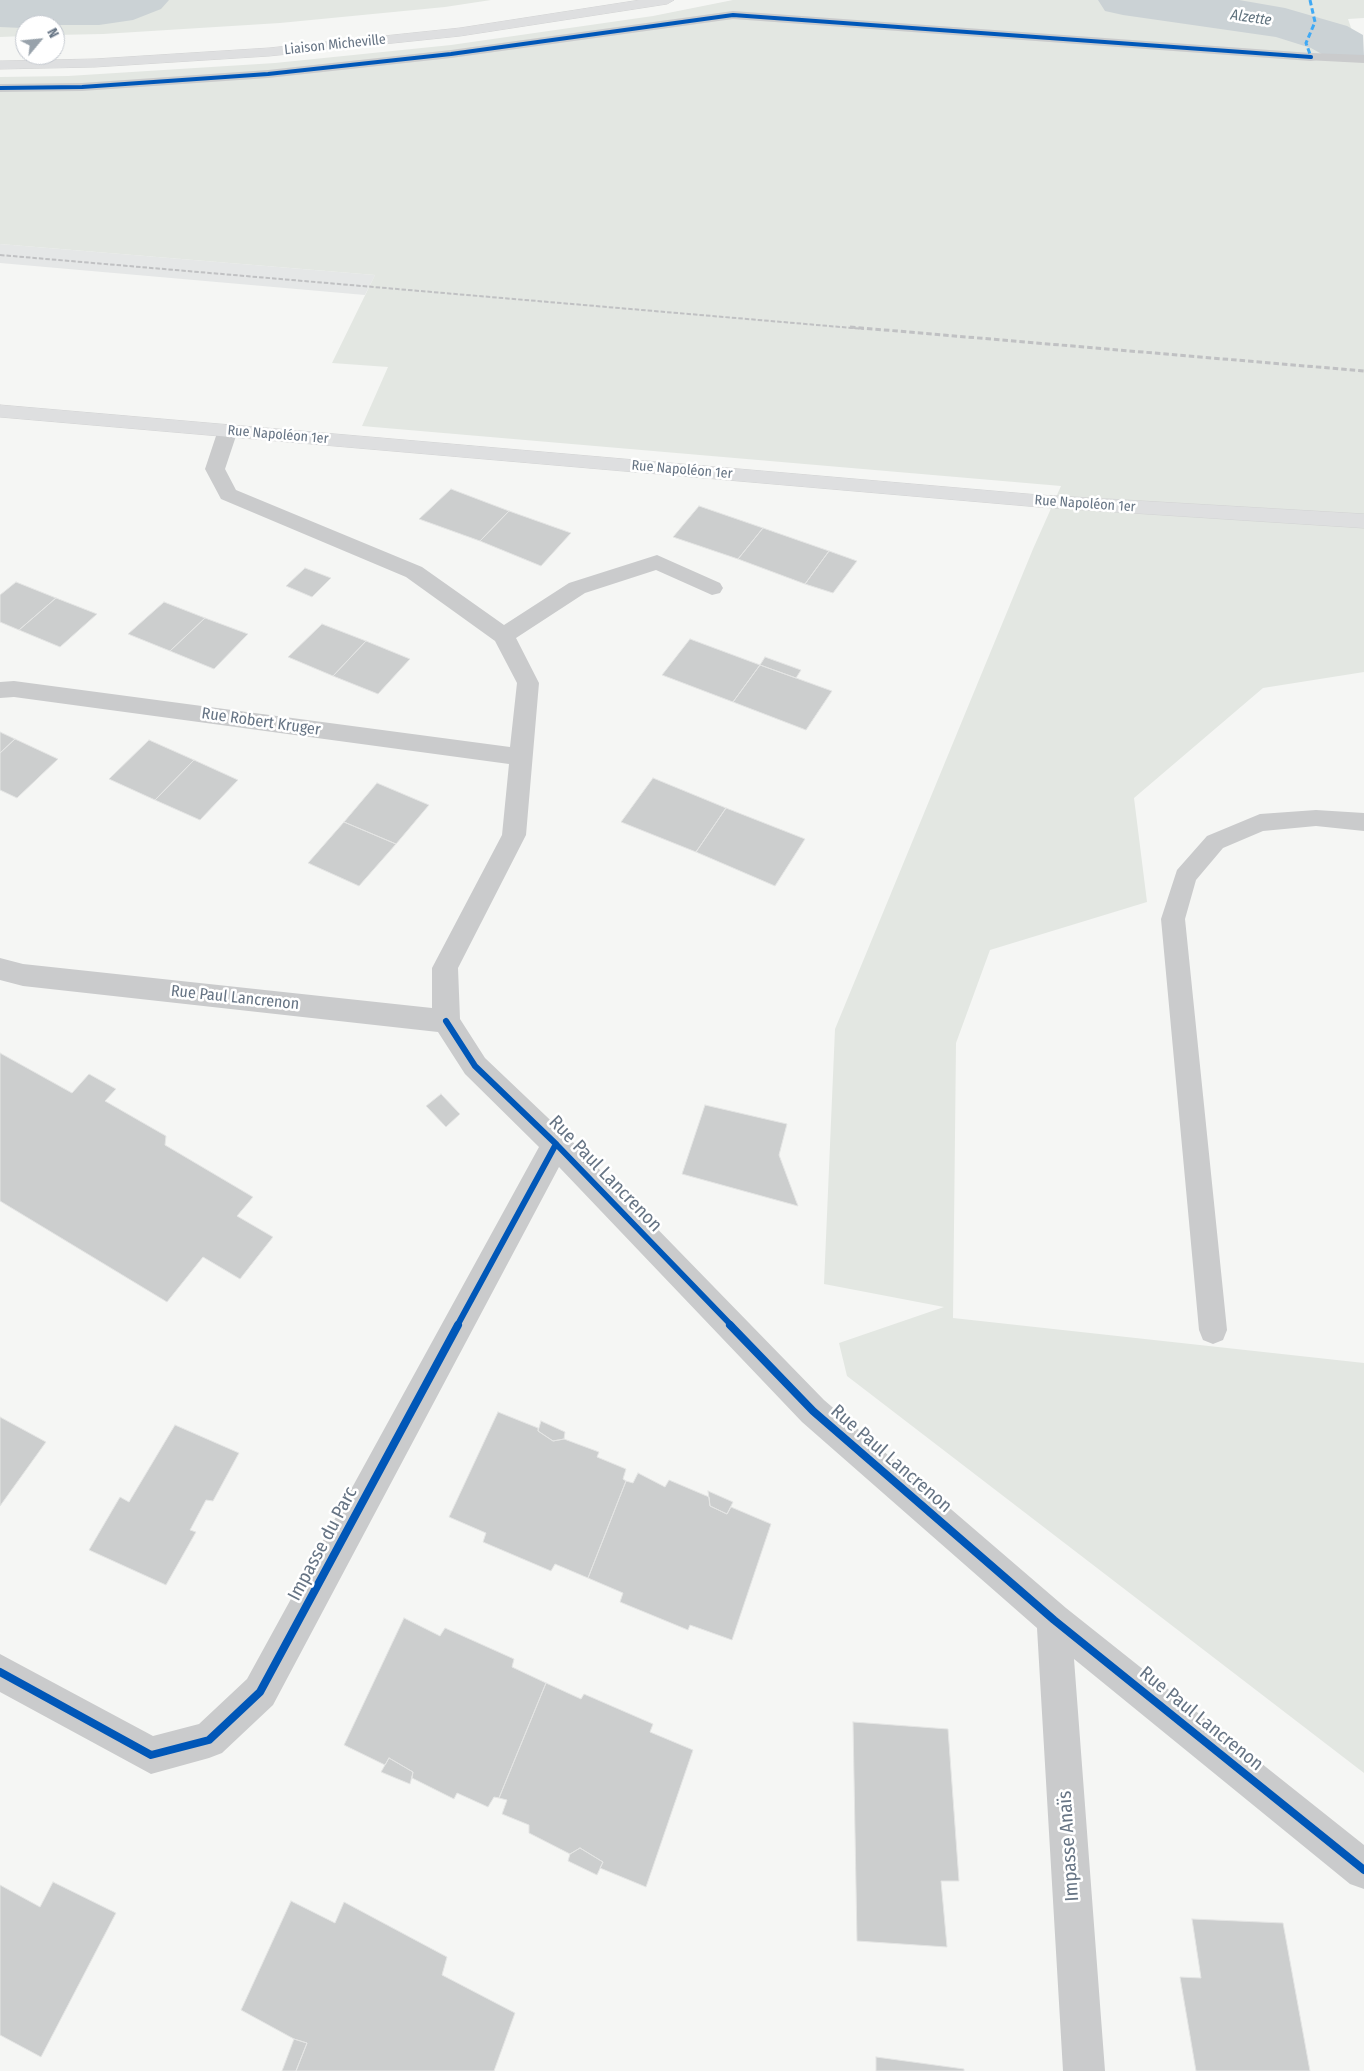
<!DOCTYPE html>
<meta charset="utf-8">
<style>
body{margin:0}
#map{position:relative;width:1364px;height:2071px;overflow:hidden;background:#f5f6f4;font-family:"Fira Sans Condensed",sans-serif}
canvas{display:block}
.north{position:absolute;left:15px;top:15px;width:50px;height:50px;box-sizing:border-box;background:#fff;border:1px solid #c2c7ce;border-radius:50%;rotate:62deg;font-size:14px;font-weight:700;line-height:20px;text-align:center;color:#667484}
.north::after{content:'';display:block;margin:auto;width:18px;height:22px;background:#98a2ab;clip-path:polygon(50% 0,100% 100%,50% 72%,0 100%)}
</style>
<div id="map">
<canvas width="1364" height="2071"></canvas>
<div class="north">N</div>
</div>
<script>
const c = document.querySelector('canvas').getContext('2d');
c.lineJoin = 'round';
function fillPath(path, color) { c.fillStyle = color; c.fill(path, 'evenodd'); }
const shape = rows => new Path2D(rows.map(r => 'M' + r).join(''));
function strokePath(path, color, width, dash) { c.strokeStyle = color; c.lineWidth = width; c.lineCap = dash ? 'butt' : 'round'; c.setLineDash(dash || []); c.stroke(path); }
function label(font, color, halo, rows, align = 'center') {
  c.font = font + ' "Fira Sans Condensed",sans-serif'; c.lineWidth = 5; c.setLineDash([]); c.textBaseline = 'middle'; c.strokeStyle = halo; c.fillStyle = color; for (const [text, x, y, turn = 0] of rows) {
    c.save(); c.translate(x, y); c.rotate((+turn || 0) * Math.PI / 180); c.textAlign = isNaN(turn) ? turn : align; if (halo) c.strokeText(text, 0, 0); c.fillText(text, 0, 0); c.restore();
  }
}
fillPath(shape([
 [0,244,375,275,365,295,0,263]
]), '#e5e7e7');
fillPath(shape([
 [0,0,491,0,445,7,280,23,103,34,55,35,55,25,25,25,25,36,0,37],
 [733,0,1364,0,1364,18,1348,19,1357,45,1346,46,1364,59,1364,672,1263,688,1134,798,1147,902,990,950,956,1043,953,1318,1364,1363,1364,1773,847,1376,839,1343,944,1307,824,1284,835,1029,1033,549,1061,486,362,426,388,367,332,363,375,275,0,244,0,77,68,76,275,63,451,45,653,16]
]), '#e3e7e2');
fillPath(shape([
 [0,0,169,0,161,9,133,20,99,25,25,25,25,27,22,28,0,27]
]), '#cbd2d5');
fillPath(shape([
 [1098,0,1239,0,1285,8,1347,26,1363,35,1364,56,1345,62,1327,57,1311,48,1276,37,1123,15,1105,11,1098,0]
]), '#cbd2d5');
const building = shape([
 [451,489,509,511,480,541,419,519,451,489],
 [699,506,763,528,738,559,673,537,699,506],
 [509,511,571,533,541,566,480,541,509,511],
 [763,528,829,551,805,584,738,559,763,528],
 [829,551,857,561,833,593,805,584,829,551],
 [305,568,331,578,312,597,286,586,305,568],
 [16,582,56,598,19,630,0,622,0,595,16,582],
 [56,598,97,614,60,647,19,630,56,598],
 [164,602,205,618,170,651,128,634,164,602],
 [205,618,248,634,214,669,170,651,205,618],
 [322,624,366,641,333,676,288,657,322,624],
 [690,639,760,665,733,702,662,675,690,639],
 [366,641,410,659,378,694,333,676,366,641],
 [765,657,801,670,796,678,760,665,765,657],
 [760,665,832,691,806,730,733,702,760,665],
 [0,732,15,739,0,753,0,732],
 [15,739,58,759,17,798,0,790,0,753,15,739],
 [149,740,194,760,155,800,109,779,149,740],
 [194,760,238,780,200,820,155,800,194,760],
 [653,778,726,808,696,852,621,822,653,778],
 [377,783,429,805,396,844,344,822,377,783],
 [726,808,805,839,775,886,696,852,726,808],
 [344,822,396,844,359,886,308,863,344,822],
 [0,1053,72,1093,89,1074,116,1089,105,1101,166,1136,165,1145,253,1197,237,1216,273,1237,240,1279,203,1257,167,1302,0,1201,0,1053],
 [441,1094,460,1114,446,1127,426,1106,441,1094],
 [705,1105,787,1124,779,1155,798,1206,682,1174,705,1105],
 [498,1412,538,1428,538,1431,553,1441,564,1439,599,1452,597,1457,626,1469,623,1479,626,1481,588,1578,555,1564,551,1571,483,1542,486,1533,449,1517,498,1412],
 [0,1417,46,1442,0,1506,0,1417],
 [541,1421,565,1432,564,1439,553,1441,538,1431,541,1421],
 [175,1425,239,1453,213,1501,206,1500,190,1530,196,1532,166,1585,89,1550,120,1497,129,1502,175,1425],
 [638,1473,665,1487,669,1480,709,1497,710,1506,727,1514,731,1507,771,1524,732,1640,690,1625,688,1630,620,1602,623,1593,588,1578,626,1481,633,1483,638,1473],
 [708,1491,733,1502,727,1514,710,1506,708,1491],
 [404,1618,440,1636,445,1628,514,1659,512,1667,546,1683,499,1798,494,1797,488,1807,457,1793,454,1799,412,1778,413,1772,389,1758,385,1765,344,1745,404,1618],
 [546,1683,581,1699,584,1694,653,1724,650,1732,693,1750,646,1887,600,1868,603,1862,580,1848,570,1854,529,1833,529,1825,502,1814,507,1800,499,1798,546,1683],
 [853,1722,948,1729,959,1881,941,1881,947,1947,857,1941,853,1722],
 [389,1758,413,1772,410,1784,381,1772,389,1758],
 [580,1848,603,1862,597,1875,568,1861,570,1854,580,1848],
 [53,1882,116,1913,41,2057,0,2035,0,1885,40,1907,53,1882],
 [291,1901,335,1923,344,1902,447,1957,442,1975,515,2013,494,2071,296,2071,307,2043,294,2039,241,2010,291,1901],
 [1192,1919,1283,1923,1310,2071,1196,2071,1180,1977,1201,1978,1192,1919],
 [294,2039,307,2043,296,2071,282,2071,294,2039],
 [876,2057,964,2069,964,2071,876,2071,876,2057]
]);
fillPath(building, '#cccece');
strokePath(building, '#e4e5e4', 1);
const primary = shape([
 [0,405,1039,495,1364,514,1364,528,1039,507,0,417,0,405]
]);
const highway = shape([
 [640,0,674,0,667,4,460,36,269,56,95,67,0,69,0,61,95,59,269,48,460,28,640,0]
]);
strokePath(primary, '#d2d3d3', 1);
strokePath(highway, '#d2d3d3', 1);
fillPath(shape([
 [1311,53,1364,55,1364,63,1306,60,1304,57,1306,54,1311,53],
 [1316,810,1364,813,1364,831,1316,826,1263,831,1223,848,1196,880,1185,919,1227,1330,1223,1340,1213,1344,1203,1340,1199,1330,1161,919,1177,870,1207,836,1260,814,1316,810]
]), '#cacbcc');
fillPath(shape([
 [733,11,1311,53,1316,54,1318,57,1316,60,1311,61,733,19,451,58,268,78,82,91,0,92,0,84,82,83,268,70,451,50,733,11],
 [228,424,235,426,238,430,225,469,236,490,422,567,504,625,569,583,657,555,720,583,723,588,720,593,712,595,656,570,585,593,516,638,539,683,526,835,458,968,460,1019,485,1058,566,1135,824,1400,1066,1608,1364,1845,1364,1889,1350,1884,1074,1659,1105,2071,1063,2071,1037,1628,802,1422,559,1167,273,1705,222,1753,209,1758,151,1774,0,1692,0,1654,153,1736,199,1724,247,1679,539,1147,465,1074,438,1032,23,986,0,980,0,958,23,964,432,1008,432,968,502,835,509,764,14,697,0,698,0,682,14,681,510,747,517,683,495,641,406,577,221,499,205,469,218,430,221,426,228,424]
]), '#cacbcc');
fillPath(primary, '#dedfe0');
fillPath(highway, '#dedfe0');
strokePath(shape([
 [0,255,864,329]
]), '#c0c1c3', 2, [4.5, 2]);
strokePath(shape([
 [850,327,1364,371]
]), '#c0c1c3', 3, [5.5, 3]);
strokePath(shape([
 [1310,0,1315,22,1306,43,1311,57]
]), '#3fa9f5', 3, [5.5, 3]);
strokePath(shape([
 [0,88,82,87,268,74,451,54,733,15,1311,57]
]), '#0057b8', 4);
strokePath(shape([
 [446,1021,475,1066,556,1144,732,1326],
 [457,1326,556,1144]
]), '#0057b8', 6);
strokePath(shape([
 [730,1325,813,1411,1054,1620,1364,1870],
 [0,1672,151,1755,209,1740,260,1692,458,1325]
]), '#0057b8', 8);
label('14px', '#667484', '#fff', [
 ["Liaison Micheville",335,45,-6],
 ["Rue Napoléon 1er",278,435,5],
 ["Rue Napoléon 1er",682,470,5],
 ["Rue Napoléon 1er",1085,504,4]
]);
label('italic 15px', '#637580', '#fff', [
 ["Alzette",1251,18,8]
]);
label('16px', '#667484', '#fff', [
 ["Rue Robert Kruger",261,722,8],
 ["Rue Paul Lancrenon",235,998,6]
]);
label('19px', '#667484', '#fff', [
 ["Rue Paul Lancrenon",605,1174,46],
 ["Rue Paul Lancrenon",891,1459,41],
 ["Impasse du Parc",323,1544,-62],
 ["Rue Paul Lancrenon",1201,1719,39],
 ["Impasse Anaïs",1069,1846,-94]
]);
</script>
